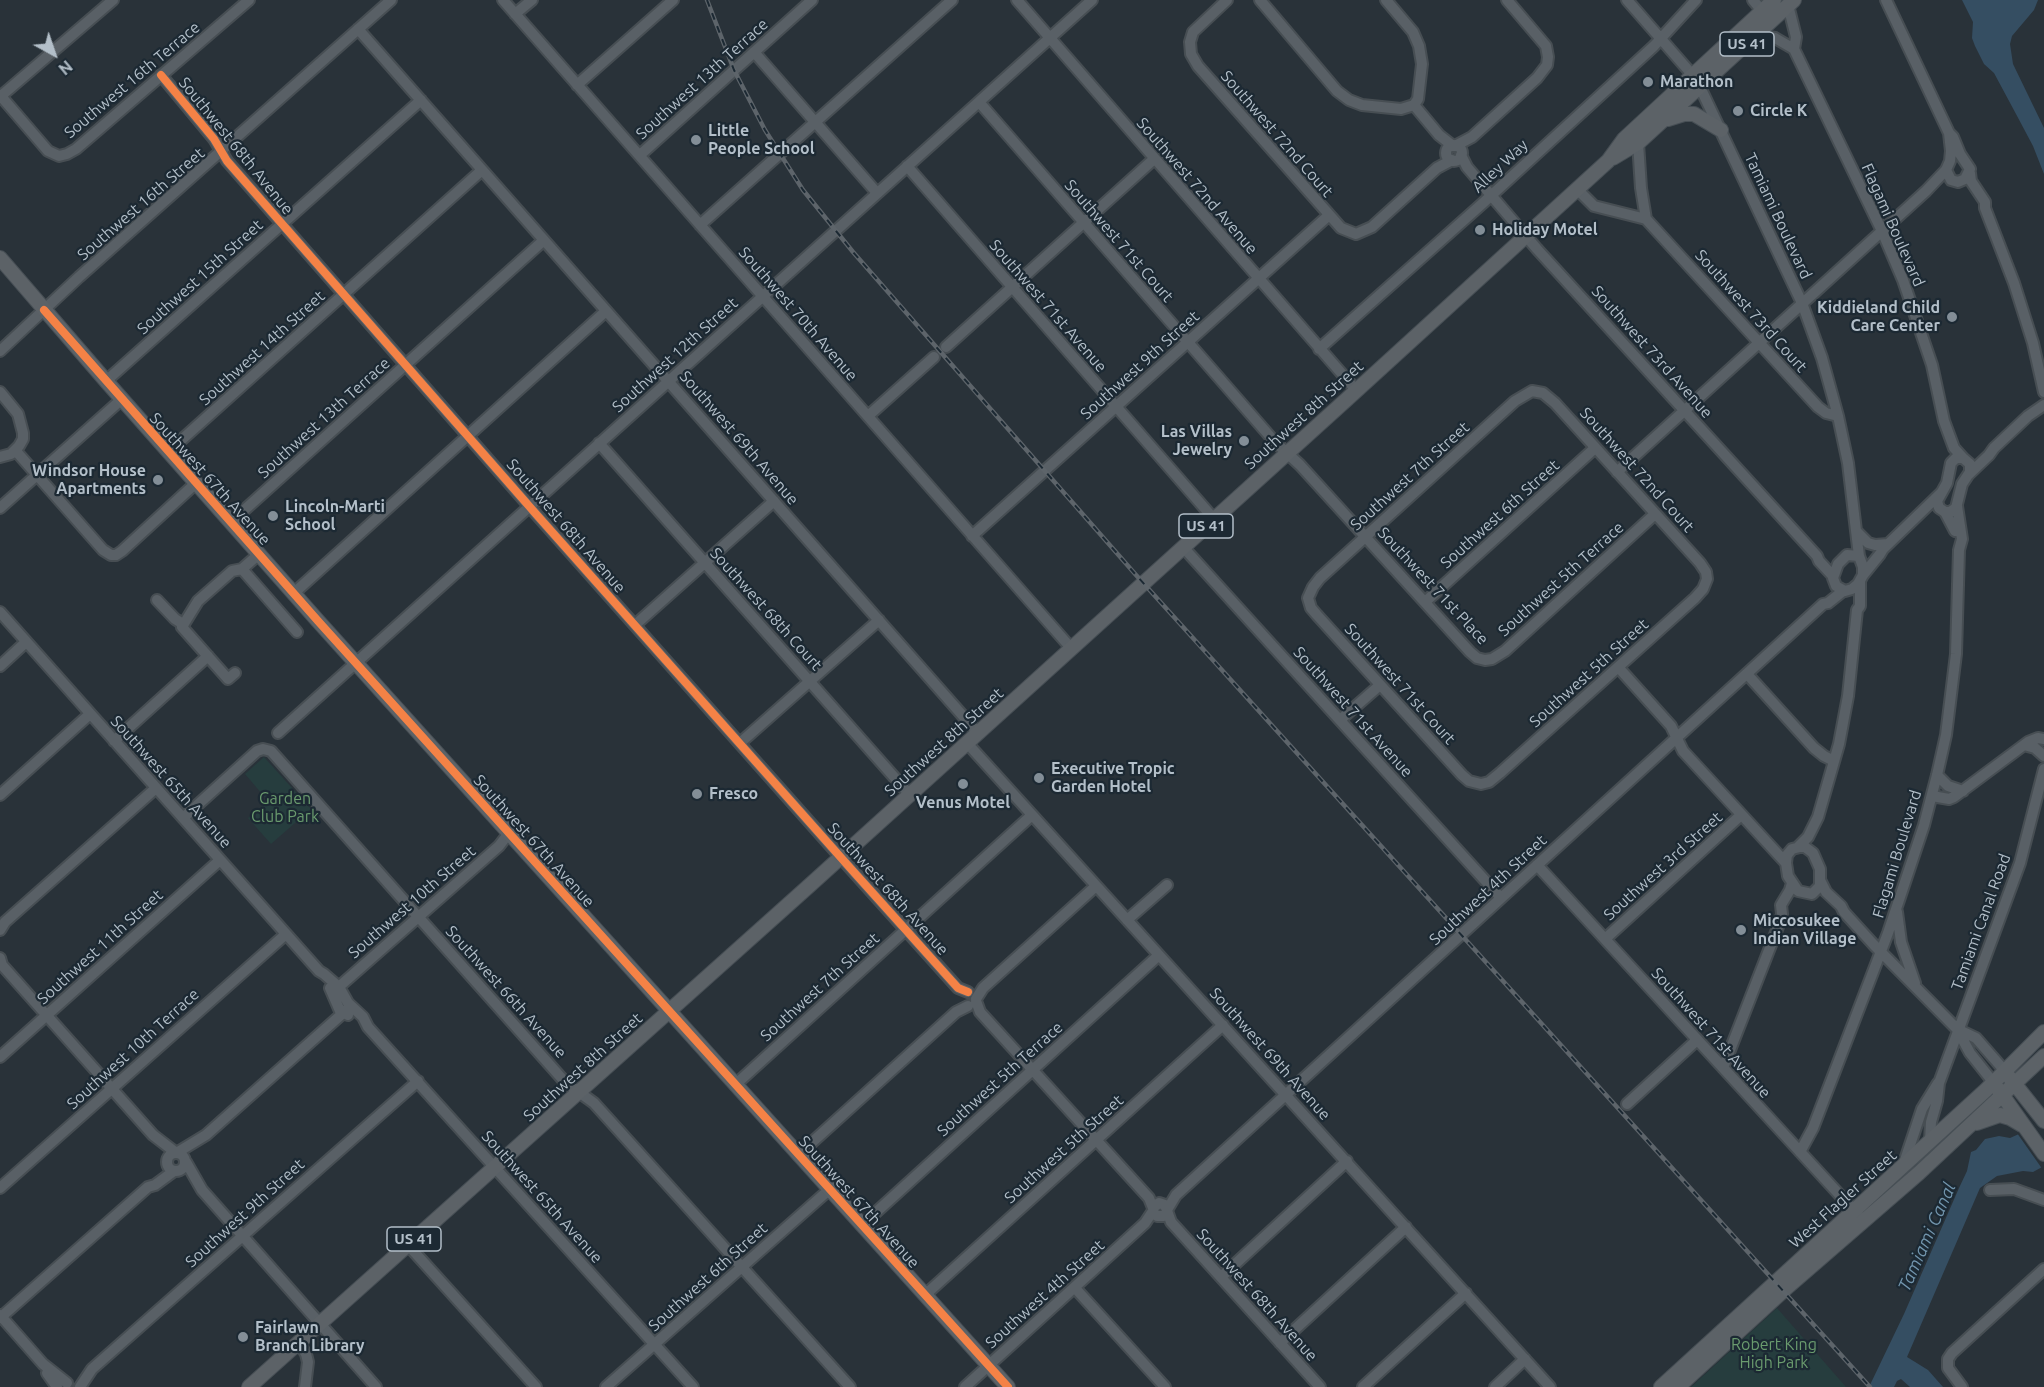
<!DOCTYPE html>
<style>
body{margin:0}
#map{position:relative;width:2044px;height:1387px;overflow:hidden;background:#293239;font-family:Ubuntu,sans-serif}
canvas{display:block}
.north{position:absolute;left:24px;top:24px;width:60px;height:60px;-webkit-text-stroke:4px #1c2933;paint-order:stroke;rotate:140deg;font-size:16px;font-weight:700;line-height:24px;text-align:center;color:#b3bfc9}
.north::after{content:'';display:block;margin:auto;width:21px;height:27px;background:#b3bfc9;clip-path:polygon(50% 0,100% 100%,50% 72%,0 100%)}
</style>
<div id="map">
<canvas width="2044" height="1387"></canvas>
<div class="north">N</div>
</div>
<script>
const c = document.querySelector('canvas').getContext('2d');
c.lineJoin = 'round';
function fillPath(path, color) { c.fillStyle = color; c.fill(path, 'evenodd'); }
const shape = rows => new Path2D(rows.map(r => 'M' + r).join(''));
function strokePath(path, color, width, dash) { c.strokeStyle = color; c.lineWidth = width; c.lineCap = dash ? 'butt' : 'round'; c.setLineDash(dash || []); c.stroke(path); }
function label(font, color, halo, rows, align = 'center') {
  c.font = font + ' Ubuntu,sans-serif'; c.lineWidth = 4.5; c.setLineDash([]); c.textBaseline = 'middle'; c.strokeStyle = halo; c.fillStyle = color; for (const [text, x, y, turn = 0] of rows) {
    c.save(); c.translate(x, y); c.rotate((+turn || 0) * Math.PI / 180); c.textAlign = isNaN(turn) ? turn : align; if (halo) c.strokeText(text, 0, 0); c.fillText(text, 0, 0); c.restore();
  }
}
fillPath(shape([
 [264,757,311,809,271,844,248,818,268,801,245,774],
 [1777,1308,1846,1387,1691,1387]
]), '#263d3e');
fillPath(shape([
 [1962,0,2038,0,2034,10,2012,36,2010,44,2013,64,2044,128,2044,174,2033,146,2016,114,1994,73,1984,64,1975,46,1972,38,1973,22],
 [2039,1125,2044,1166,2033,1172,2023,1171,1997,1176,1980,1188,1907,1357,1928,1370,1943,1387,1910,1387,1901,1379,1897,1381,1894,1387,1869,1387,1904,1314,1959,1188,1967,1171,1971,1152,1976,1150,1985,1139,1999,1136,2010,1138]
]), '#354e62');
fillPath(shape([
 [2044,1117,2044,1169,2043,1170,2017,1133]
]), '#293239');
const minor = shape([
 [503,0,1071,648],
 [1017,0,1356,390],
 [1227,0,1193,32,1190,42,1191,54,1198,66,1341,228,1356,234,1372,227,1437,168,1452,160],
 [1260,0,1337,91,1349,100,1362,105,1401,109,1414,105],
 [1386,0,1413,32,1419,46,1422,64,1418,99,1414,105],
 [1627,0,1689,71,1700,87,1802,303,1822,358,1838,416,1848,463,1859,556],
 [1753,0,1762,11],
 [1886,0,1949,133,1953,137,1960,154,1970,169,1965,179,1958,182,1951,180,1946,170],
 [1788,5,1796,37,1794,49,1882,231,1903,280,1932,365,1944,421,1954,448,1963,458],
 [515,14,532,0],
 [358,29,978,733],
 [1756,35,1775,38,1794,49],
 [754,52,877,193],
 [161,75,214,139,227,161,536,514,852,870,958,988,968,992],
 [577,85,673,0],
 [0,95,48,151,59,156,67,154,76,149,249,0],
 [1,96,113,0],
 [979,102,1274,441,1300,465,1470,652,1477,658,1485,660,1492,659,1505,651,1655,514],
 [1414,105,1439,135,1453,146],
 [1638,143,1641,188,1646,219],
 '1446 153a8 8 0 1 1 16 0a8 8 0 1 1-16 0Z',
 [1455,146,1472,137,1537,78,1547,65,1548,57,1546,46,1507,0],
 [640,155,812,0],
 [1461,155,1467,167,1537,249,1817,556,1819,561,1833,576],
 [907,166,1214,519],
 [1970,173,1971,181,1985,202,1985,208,2014,283,2033,343,2044,392],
 [1577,189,1594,206,1646,219,1818,407,1826,413,1838,416],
 [700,225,952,0],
 [946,347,1154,159],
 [1319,349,1483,203,1654,46,1696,0],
 [0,351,79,277,391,0],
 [106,381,421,100],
 [1532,391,1543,393,1555,403,1700,563,1706,572,1707,579,1703,589,1695,598,1500,773,1489,782,1481,784,1469,781,1462,775,1317,615,1311,608,1308,598,1313,587,1320,578,1515,401,1532,391],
 [0,392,18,414,23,433,23,439,19,446,11,454,0,457],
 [868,416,934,357],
 [599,443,910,795],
 [15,450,103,550,111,555,116,555,122,551,196,483],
 [168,452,482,170],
 [1617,472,1926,191,1946,170,1950,161,1951,151,1949,133],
 [1969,474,1989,455,1994,448,2028,416,2044,405],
 [0,508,122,399],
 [1945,512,1950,512,1956,508,1962,484,1970,472,1970,464,1963,458,1956,458,1951,463,1947,483,1937,501,1939,508,1945,512,1955,531],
 [231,522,544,240],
 [1857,532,1868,543,1875,545,1888,544],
 [972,536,1328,216],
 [1183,547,1501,898],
 [1847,555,1859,556,1863,567,1863,575,1858,584,1852,589,1845,591,1836,586,1833,578,1838,564,1847,555],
 [242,569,297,632],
 [1863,575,1880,554,1883,549,1941,493],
 [294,593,606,311],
 [157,600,175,619,183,624],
 [1425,602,1595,448],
 [0,612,319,971,324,974,339,987,348,1003,363,1017,368,1027,693,1387],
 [635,625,774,501],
 [0,666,26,642],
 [1618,667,1671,726,1683,751,1786,863],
 [235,673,228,679,182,627,198,601,232,571,242,569,259,554],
 [1747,674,1814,748,1824,756,1834,761],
 [1340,720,1380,685],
 [278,733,1092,0],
 [114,741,208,656],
 [740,743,879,620],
 [967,743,1550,1387],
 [2024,745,2035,748,2044,756],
 [1937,775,1948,786,1963,791],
 [0,795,90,714],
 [1932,796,1949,799,1954,797,2028,742,2038,738,2044,739],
 [183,818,257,751,263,749,271,751,565,1082,594,1103,850,1387],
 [1798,847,1808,837,1818,817,1839,744,1848,696,1857,610,1860,606,1860,581],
 [1800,847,1805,847,1813,853,1820,869,1820,886,1812,894,1798,891,1788,876,1786,863,1787,855,1792,849,1800,847],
 [1537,865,1859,1216],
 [1821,882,1826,892,1841,906,1844,912,1874,945,1957,1029,1976,1038,2004,1070],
 [1897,912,1901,942,1915,983],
 [1127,920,1167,885],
 [0,930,5,922,156,788],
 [1605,939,1741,815],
 [0,958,2,965,153,1135,175,1152],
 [330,988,340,1011,348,1015],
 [333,992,499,846,509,833],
 [976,999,983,988,1096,886],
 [976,1001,980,1012,1149,1198,1153,1208],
 [1957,1029,1970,1053,1993,1082],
 [0,1057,220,860],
 [1723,1068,1778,927,1782,914,1781,905,1790,890,1792,883],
 [735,1085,1032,815],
 [1627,1104,1697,1040],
 [1930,1141,1931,1122,1937,1101,1939,1083,2020,863,2044,769],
 [178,1152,206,1135,351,1006],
 [1800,1152,1813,1128,1888,933,1924,825,1937,775,1946,735,1956,654,1959,550,1962,539,1957,506],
 '167 1162a9 9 0 1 1 18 0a9 9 0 1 1-18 0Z',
 [798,1155,956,1012,968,1006],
 [186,1162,202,1190,376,1387],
 [1903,1166,1922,1109,1938,1083],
 [0,1188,286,934],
 [1990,1190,2014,1189,2044,1200],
 [1167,1210,1176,1195,1823,604,1828,603,1843,591],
 [1167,1213,1164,1216,1157,1216,1153,1213,1154,1207,1159,1203,1165,1205,1171,1222,1320,1387],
 [862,1225,1159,955],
 [408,1245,536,1387],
 [1221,1277,1347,1161],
 [1075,1288,1165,1387],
 [925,1295,1223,1025],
 [0,1315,43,1364,67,1383],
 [0,1318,148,1187,155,1185,174,1171],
 [299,1343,306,1354,308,1362,305,1387],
 [1280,1343,1406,1227],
 [47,1373,57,1387],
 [80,1387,92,1369,418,1081],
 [606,1387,830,1189],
 [965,1387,1145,1223,1153,1211],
 [1363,1387,1466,1293],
 [1495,1387,1525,1359],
 [1962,1387,1948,1368,1948,1359,1952,1353,2044,1269]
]);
const major = shape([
 [1668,119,1684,114,1694,114,1721,130],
 [1613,158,1638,143,1794,0],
 [0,258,106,381,318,621,1008,1387],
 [2010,1078,2044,1121],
 [1998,1089,2044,1154],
 [1977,1123,2000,1115,2010,1118,2022,1125],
 [249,1387,810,885,1346,400,1608,161,1624,139,1774,0],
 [1661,1387,1986,1090,2044,1032],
 [1678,1387,1784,1290,1919,1173,2044,1056]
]);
strokePath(minor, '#474e53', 14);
strokePath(major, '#474f55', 16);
strokePath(minor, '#596066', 10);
strokePath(major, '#5c6267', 14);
const rail = shape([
 [707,0,734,70,765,130,803,190,853,252,1136,575,1870,1387]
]);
strokePath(rail, '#5d646a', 4.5);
strokePath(rail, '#1c2933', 2, [7]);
strokePath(shape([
 [161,75,214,139,227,161,536,514,852,870,958,988,968,992],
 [44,310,318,621,1008,1387]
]), '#f48246', 8);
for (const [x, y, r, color] of [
 [1648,82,6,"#838e97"],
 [1738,111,6,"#838e97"],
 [696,140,6,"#838e97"],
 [1480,230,6,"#838e97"],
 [1952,317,6,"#838e97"],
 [1244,441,6,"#838e97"],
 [158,480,6,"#838e97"],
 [273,516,6,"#838e97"],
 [1039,778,6,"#838e97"],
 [963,784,6,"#838e97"],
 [697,794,6,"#838e97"],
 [1741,930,6,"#838e97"],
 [243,1337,6,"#838e97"]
]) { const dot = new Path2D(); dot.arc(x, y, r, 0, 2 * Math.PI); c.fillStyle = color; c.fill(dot); strokePath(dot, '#1c2933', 2); }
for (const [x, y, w] of [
 [1747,44,54],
 [1206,526,54],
 [414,1239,54]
]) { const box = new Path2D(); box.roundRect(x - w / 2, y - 12, w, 24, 4.5); c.fillStyle = '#1c2933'; c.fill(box); strokePath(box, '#b3bfc9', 1.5); }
label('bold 15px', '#b3bfc9', null, [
 ["US 41",1747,44],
 ["US 41",1206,526],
 ["US 41",414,1239]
]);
label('16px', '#b3bfc9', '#1c2933', [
 ["Southwest 13th Terrace",702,79,-42],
 ["Southwest 16th Terrace",132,80,-40],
 ["Southwest 72nd Court",1277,134,49],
 ["Southwest 68th Avenue",236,146,51],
 ["Alley Way",1500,166,-43],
 ["Southwest 72nd Avenue",1197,186,49],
 ["Southwest 16th Street",141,204,-41],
 ["Tamiami Boulevard",1778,216,65],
 ["Flagami Boulevard",1893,225,66],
 ["Southwest 71st Court",1119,241,49],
 ["Southwest 15th Street",200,277,-42],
 ["Southwest 71st Avenue",1048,306,49],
 ["Southwest 73rd Court",1751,311,48],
 ["Southwest 70th Avenue",798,314,49],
 ["Southwest 14th Street",262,348,-42],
 ["Southwest 73rd Avenue",1652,352,48],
 ["Southwest 12th Street",675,355,-42],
 ["Southwest 9th Street",1140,365,-42],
 ["Southwest 8th Street",1304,415,-42],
 ["Southwest 13th Terrace",324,418,-42],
 ["Southwest 69th Avenue",739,438,49],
 ["Southwest 72nd Court",1637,470,48],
 ["Southwest 7th Street",1410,476,-42],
 ["Southwest 67th Avenue",210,479,48],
 ["Southwest 6th Street",1500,514,-42],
 ["Southwest 68th Avenue",566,526,49],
 ["Southwest 5th Terrace",1561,579,-42],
 ["Southwest 71st Place",1433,586,47],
 ["Southwest 68th Court",766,609,48],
 ["Southwest 5th Street",1589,673,-42],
 ["Southwest 71st Court",1400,684,48],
 ["Southwest 71st Avenue",1353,712,48],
 ["Southwest 8th Street",944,742,-42],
 ["Southwest 65th Avenue",171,782,48],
 ["Southwest 67th Avenue",534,841,48],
 ["Flagami Boulevard",1897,854,-73],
 ["Southwest 3rd Street",1663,866,-42],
 ["Southwest 68th Avenue",888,889,48],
 ["Southwest 4th Street",1488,890,-43],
 ["Southwest 10th Street",412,902,-41],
 ["Tamiami Canal Road",1981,922,-70],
 ["Southwest 11th Street",100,947,-42],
 ["Southwest 7th Street",820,987,-42],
 ["Southwest 66th Avenue",506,992,48],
 ["Southwest 71st Avenue",1711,1033,48],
 ["Southwest 10th Terrace",133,1049,-42],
 ["Southwest 69th Avenue",1270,1054,48],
 ["Southwest 8th Street",583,1067,-42],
 ["Southwest 5th Terrace",1000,1079,-42],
 ["Southwest 5th Street",1064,1149,-42],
 ["Southwest 65th Avenue",542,1197,48],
 ["West Flagler Street",1843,1199,-42],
 ["Southwest 67th Avenue",859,1202,48],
 ["Southwest 9th Street",245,1213,-42],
 ["Southwest 6th Street",708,1277,-42],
 ["Southwest 4th Street",1045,1294,-42],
 ["Southwest 68th Avenue",1257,1295,48]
]);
label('bold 16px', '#b3bfc9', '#1c2933', [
 ["Marathon",1660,82],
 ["Circle K",1750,111],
 ["Little",708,131],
 ["People School",708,149],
 ["Holiday Motel",1492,230],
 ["Kiddieland Child",1940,308,"right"],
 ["Care Center",1940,326,"right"],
 ["Las Villas",1232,432,"right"],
 ["Jewelry",1232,450,"right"],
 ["Windsor House",146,471,"right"],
 ["Apartments",146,489,"right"],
 ["Lincoln-Marti",285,507],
 ["School",285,525],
 ["Executive Tropic",1051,769],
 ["Garden Hotel",1051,787],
 ["Fresco",709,794],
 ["Venus Motel",963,803,"center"],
 ["Miccosukee",1753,921],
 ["Indian Village",1753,939],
 ["Fairlawn",255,1328],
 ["Branch Library",255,1346]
], 'left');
label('16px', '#6a9b6e', '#1c2933', [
 ["Garden",285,799],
 ["Club Park",285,817],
 ["Robert King",1774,1345],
 ["High Park",1774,1363]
]);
label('italic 18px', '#7295ad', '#1c2933', [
 ["Tamiami Canal",1927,1237,-66]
]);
</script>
